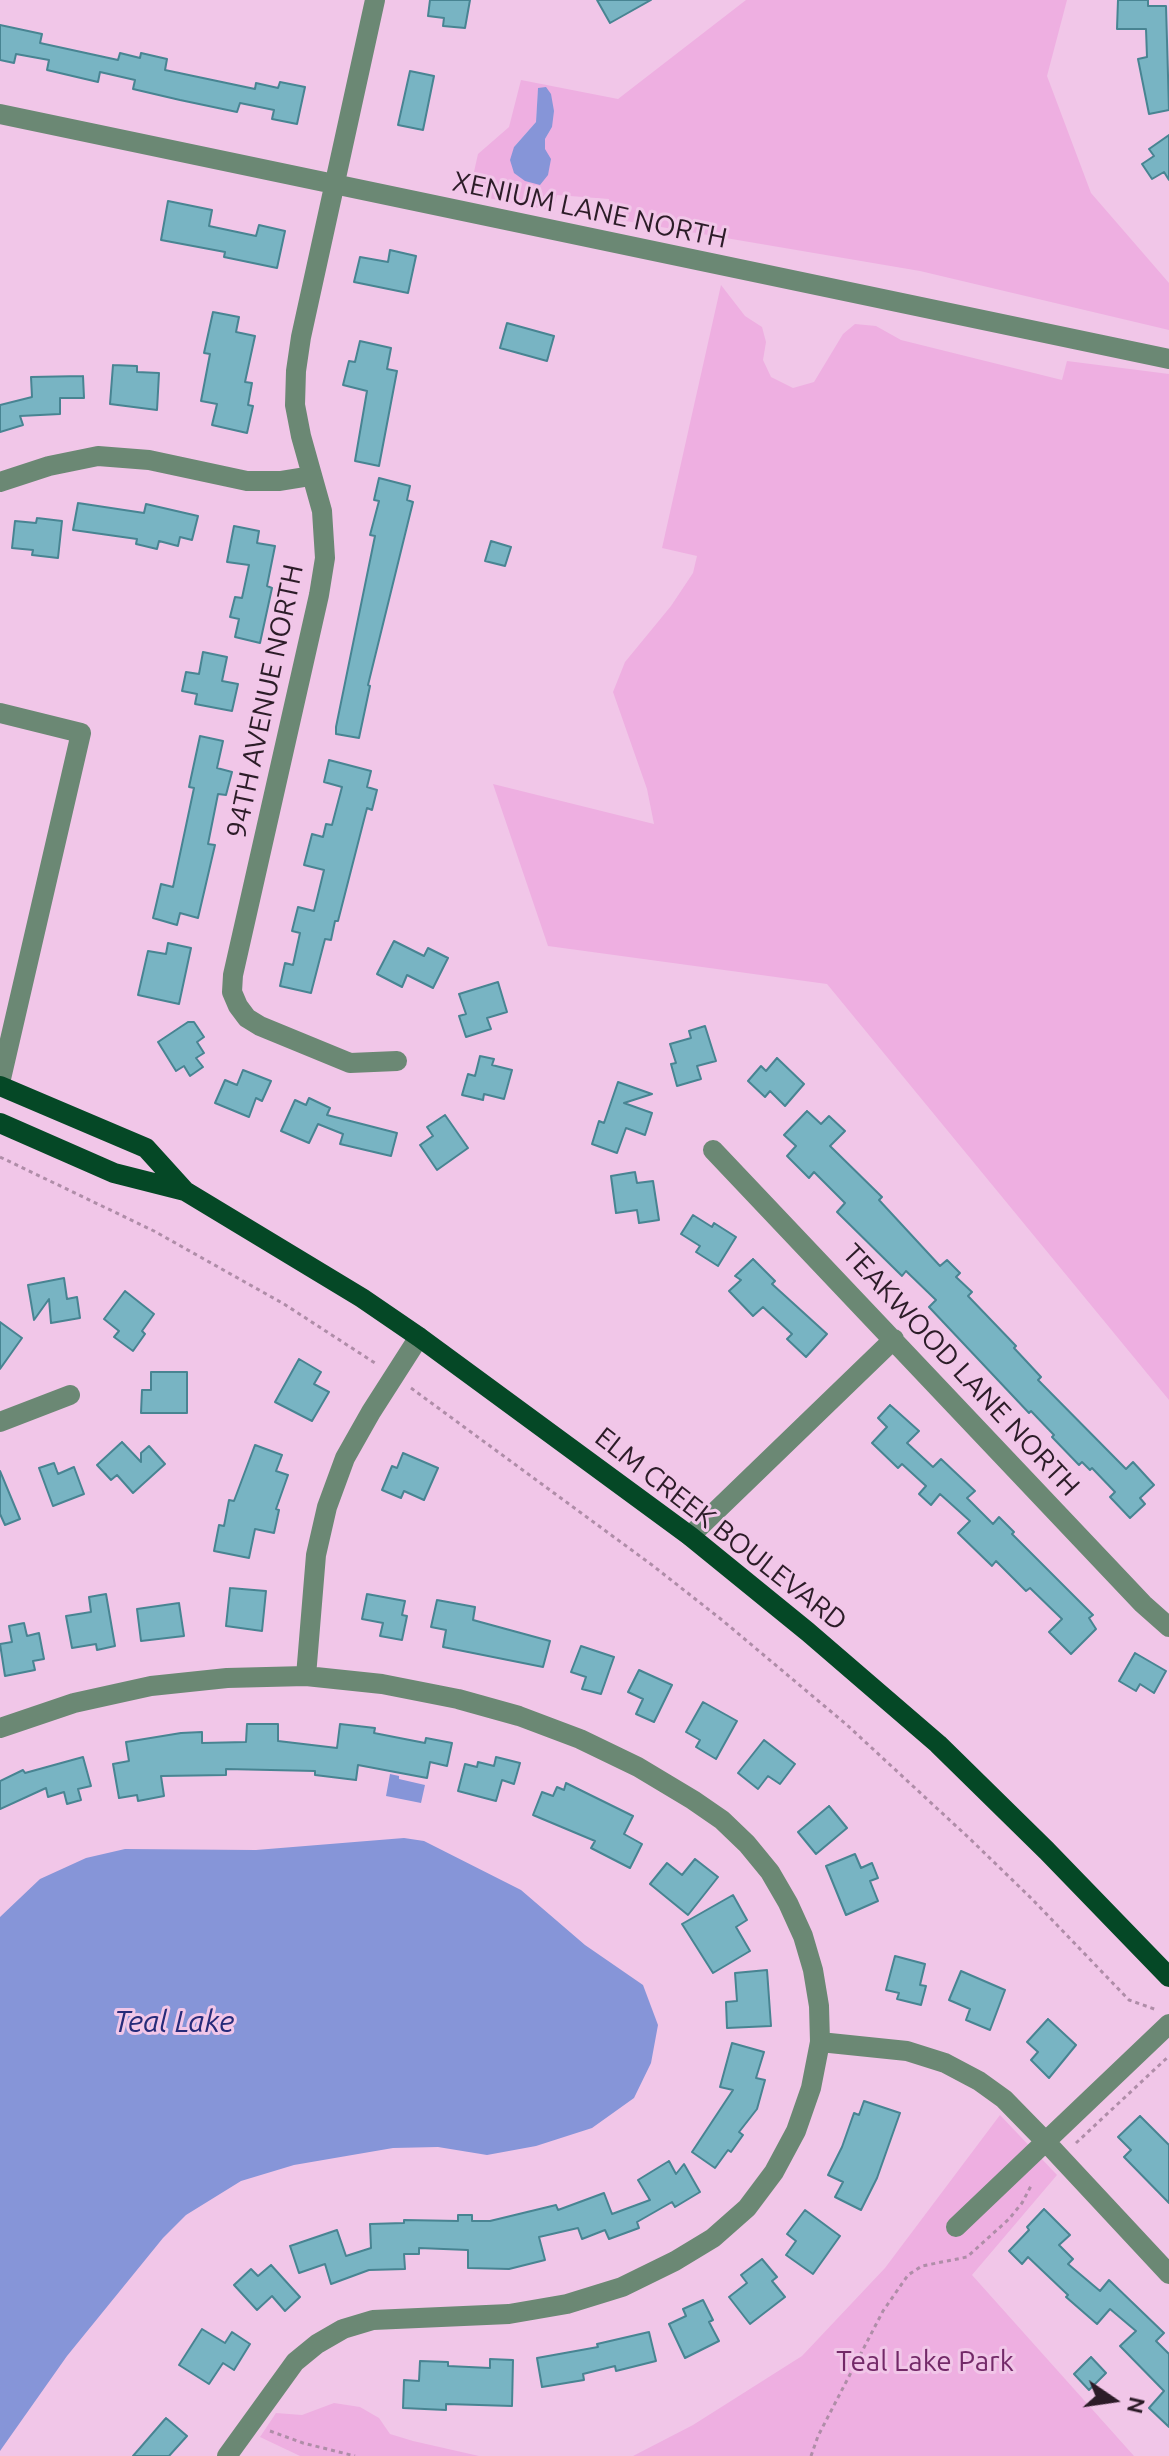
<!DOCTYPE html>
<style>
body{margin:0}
#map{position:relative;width:1169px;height:2456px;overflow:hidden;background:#f1c6e8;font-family:Ubuntu,sans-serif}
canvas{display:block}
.north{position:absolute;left:1073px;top:2360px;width:80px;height:80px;-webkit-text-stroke:6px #f1c6e8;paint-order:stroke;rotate:103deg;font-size:22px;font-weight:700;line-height:32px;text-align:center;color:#2c1c28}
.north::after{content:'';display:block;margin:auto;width:28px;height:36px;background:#2c1c28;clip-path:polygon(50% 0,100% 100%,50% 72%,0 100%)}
</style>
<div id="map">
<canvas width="1169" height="2456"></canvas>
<div class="north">N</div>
</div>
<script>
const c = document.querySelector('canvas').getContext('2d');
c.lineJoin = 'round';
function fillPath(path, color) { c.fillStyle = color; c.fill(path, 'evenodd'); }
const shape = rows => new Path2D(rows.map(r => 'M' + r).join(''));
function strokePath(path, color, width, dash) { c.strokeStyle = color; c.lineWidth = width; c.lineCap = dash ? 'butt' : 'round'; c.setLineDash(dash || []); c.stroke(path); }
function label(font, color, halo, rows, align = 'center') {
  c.font = font + ' Ubuntu,sans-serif'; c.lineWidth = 6; c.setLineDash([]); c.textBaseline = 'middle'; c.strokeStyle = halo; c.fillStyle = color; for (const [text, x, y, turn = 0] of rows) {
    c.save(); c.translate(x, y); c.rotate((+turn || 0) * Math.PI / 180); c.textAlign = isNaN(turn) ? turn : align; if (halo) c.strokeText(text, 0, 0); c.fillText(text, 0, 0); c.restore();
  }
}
fillPath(shape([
 [746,0,1067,0,1047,76,1091,193,1169,283,1169,330,920,271,608,218,609,199,557,195,553,211,469,194,478,154,509,127,521,80,618,99],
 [538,89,552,127,545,139,545,150,514,147,536,122],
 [721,285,745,316,762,327,766,342,763,360,771,377,793,388,814,382,843,334,855,324,876,326,901,340,1062,380,1067,361,1169,374,1169,1400,827,984,548,946,493,784,654,824,647,789,613,692,625,662,671,606,693,573,697,556,662,548],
 [1000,2115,1057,2175,972,2275,1134,2456,633,2456,693,2425,802,2356,885,2268],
 [334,2403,360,2407,379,2418,390,2434,413,2441,479,2456,300,2456,260,2437,276,2413,302,2415]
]), '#eeafe1');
fillPath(shape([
 [546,87,551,94,554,111,552,127,545,139,545,149,551,159,548,175,540,185,525,181,514,173,510,160,514,147,536,122,538,88],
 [390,1774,399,1776,399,1779,425,1785,421,1803,386,1796],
 [404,1838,424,1841,521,1890,585,1945,643,1985,658,2025,651,2063,634,2098,592,2128,536,2146,487,2155,438,2147,393,2148,294,2165,241,2181,186,2215,163,2238,67,2356,0,2451,0,1917,40,1879,86,1858,125,1849,256,1850]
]), '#8695d8');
const building = shape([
 [430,0,470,0,465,28,443,26,444,18,428,16,430,0],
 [597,0,651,0,610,23,597,0],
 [1118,0,1148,0,1148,6,1166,6,1169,110,1149,114,1138,59,1147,57,1146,29,1117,29,1118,0],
 [0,25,42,34,40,43,118,60,120,53,140,58,141,53,167,59,165,70,255,89,256,83,278,88,280,82,305,87,297,124,272,119,274,110,240,103,237,112,180,100,133,89,135,80,100,72,98,82,47,70,49,60,16,54,14,63,0,60,0,25],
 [410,71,434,76,423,130,398,125,410,71],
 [1169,135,1169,180,1164,172,1152,179,1142,164,1154,156,1149,149,1169,135],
 [168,201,212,210,209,226,256,236,259,225,285,231,277,268,224,257,225,252,161,240,168,201],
 [390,250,416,256,408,293,354,282,360,257,388,262,390,250],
 [213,312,239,317,236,332,255,336,245,382,252,383,248,405,253,406,247,433,212,425,217,404,201,401,210,354,204,353,213,312],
 [507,323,554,336,547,361,500,348,507,323],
 [360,341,391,348,387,369,397,371,379,466,355,461,367,391,343,385,349,361,355,362,360,341],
 [113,365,137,366,137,372,159,373,157,410,110,404,113,365],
 [83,376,84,398,60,398,60,414,20,416,23,425,0,432,0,405,32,397,31,377,83,376],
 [379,478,410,486,407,500,413,502,368,685,370,686,359,738,336,734,336,727,375,536,370,535,379,501,374,500,379,478],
 [78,503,144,513,146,504,198,516,192,540,180,537,178,546,159,541,157,549,136,544,137,539,73,530,78,503],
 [37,518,62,521,58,558,32,555,33,550,12,548,15,521,36,523,37,518],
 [234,526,259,531,257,543,275,546,267,586,272,588,260,643,235,637,239,619,230,617,235,597,242,598,249,565,227,562,234,526],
 [491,541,511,547,505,566,485,561,491,541],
 [203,652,227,657,222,681,238,684,232,711,195,704,197,694,182,691,186,672,199,674,203,652],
 [200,736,223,741,217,768,232,772,226,795,218,794,208,844,215,845,198,918,180,913,177,925,153,918,161,884,173,887,194,788,189,787,200,736],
 [329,760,371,771,367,787,377,790,372,810,367,808,338,921,335,921,331,940,325,939,311,993,280,986,285,963,293,965,300,933,292,931,298,907,314,911,324,870,304,865,312,834,323,837,326,824,332,825,342,787,324,782,329,760],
 [394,941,424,956,428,948,448,958,433,988,407,975,402,987,377,974,394,941],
 [168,943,191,948,179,1004,138,995,148,951,166,954,168,943],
 [498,982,507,1012,487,1018,491,1029,466,1037,459,1016,466,1014,459,994,498,982],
 [188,1022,194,1022,204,1037,197,1042,204,1053,196,1058,203,1067,190,1076,184,1066,176,1071,158,1042,188,1022],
 [705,1026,716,1061,697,1066,701,1079,677,1086,671,1064,676,1063,670,1044,691,1038,689,1031,705,1026],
 [480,1056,494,1059,492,1065,512,1070,504,1099,484,1094,483,1100,462,1095,468,1074,475,1076,480,1056],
 [777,1058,804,1084,785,1106,770,1091,765,1097,748,1081,761,1066,766,1071,777,1058],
 [243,1070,271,1081,262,1101,256,1098,249,1117,215,1103,225,1080,237,1085,243,1070],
 [618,1082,652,1094,624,1103,652,1113,645,1135,626,1128,617,1153,592,1144,599,1121,604,1123,618,1082],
 [309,1098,330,1108,327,1115,397,1133,391,1156,340,1144,343,1134,318,1124,309,1143,281,1131,295,1100,306,1105,309,1098],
 [807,1111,821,1124,829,1116,845,1131,830,1146,882,1197,879,1200,940,1266,947,1260,960,1273,956,1277,972,1292,968,1296,1016,1346,1014,1348,1041,1377,1038,1380,1126,1469,1133,1462,1154,1485,1140,1498,1145,1504,1130,1518,1110,1497,1115,1492,1092,1468,1090,1470,1082,1462,1079,1465,1052,1437,1054,1435,1031,1411,1029,1413,929,1307,936,1300,906,1271,902,1276,837,1212,845,1203,814,1172,809,1178,787,1156,796,1146,784,1135,807,1111],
 [445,1115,468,1148,437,1170,420,1145,433,1136,427,1127,445,1115],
 [635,1172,637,1183,653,1181,659,1220,639,1223,637,1210,616,1213,611,1176,635,1172],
 [693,1215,712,1227,714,1223,736,1237,718,1266,696,1252,700,1246,681,1234,693,1215],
 [753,1259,775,1281,772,1284,827,1334,806,1357,787,1339,792,1334,763,1307,753,1316,729,1291,741,1280,735,1276,753,1259],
 [64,1278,67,1299,77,1297,80,1318,51,1323,49,1299,34,1320,28,1285,64,1278],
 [125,1291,154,1314,142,1331,145,1334,133,1351,114,1337,119,1331,104,1319,125,1291],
 [0,1322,22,1338,0,1369,0,1322],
 [299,1359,321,1372,314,1384,329,1392,312,1421,275,1402,299,1359],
 [151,1372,187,1372,187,1413,141,1413,142,1390,151,1390,151,1372],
 [890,1405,919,1431,907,1443,933,1467,941,1459,975,1491,967,1498,993,1524,999,1517,1014,1532,1012,1534,1093,1615,1089,1618,1096,1629,1071,1654,1049,1632,1062,1619,1030,1588,1026,1591,996,1561,992,1566,958,1533,970,1521,940,1494,931,1505,919,1494,926,1486,902,1464,898,1468,872,1443,887,1427,878,1418,890,1405],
 [122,1442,141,1462,141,1453,149,1446,165,1464,133,1493,117,1475,111,1480,97,1465,122,1442],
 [255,1445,282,1455,276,1471,288,1475,276,1509,279,1510,274,1533,255,1529,249,1558,214,1551,219,1525,224,1526,229,1500,234,1501,255,1445],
 [403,1453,438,1468,424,1500,404,1491,401,1498,382,1490,392,1466,397,1468,403,1453],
 [54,1463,58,1474,74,1467,84,1494,53,1506,39,1468,54,1463],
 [0,1471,20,1519,5,1525,0,1514,0,1471],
 [230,1588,266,1591,262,1631,226,1626,230,1588],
 [106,1594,115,1646,97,1650,96,1644,72,1648,66,1616,91,1612,89,1597,106,1594],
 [367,1594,405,1601,402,1615,407,1616,402,1640,380,1636,383,1623,362,1619,367,1594],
 [437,1600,475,1607,473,1620,550,1641,543,1667,443,1647,446,1630,431,1627,437,1600],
 [179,1603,184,1636,141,1641,137,1609,179,1603],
 [24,1623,27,1636,39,1633,44,1659,33,1661,35,1670,5,1676,0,1644,12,1642,9,1626,24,1623],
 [581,1646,614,1657,601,1694,582,1689,586,1677,571,1672,581,1646],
 [1135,1653,1166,1671,1154,1693,1140,1684,1136,1691,1119,1681,1135,1653],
 [639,1670,672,1685,654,1722,636,1714,643,1699,628,1692,639,1670],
 [703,1702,737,1721,716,1759,696,1747,700,1740,686,1732,703,1702],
 [247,1724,278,1724,278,1741,337,1748,340,1724,375,1728,374,1733,425,1743,426,1738,452,1743,447,1766,430,1762,427,1778,358,1765,356,1780,315,1775,315,1771,226,1769,226,1775,161,1776,164,1796,138,1801,137,1795,119,1798,113,1764,129,1761,126,1742,181,1733,202,1732,202,1743,246,1742,247,1724],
 [764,1740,795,1764,780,1784,768,1776,758,1789,738,1773,764,1740],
 [83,1757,91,1786,78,1789,81,1800,67,1804,64,1792,48,1797,46,1788,0,1809,0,1781,23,1770,25,1773,83,1757],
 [496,1757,520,1763,514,1784,502,1780,496,1801,458,1791,465,1764,477,1767,478,1762,494,1766,496,1757],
 [566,1783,633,1816,624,1834,642,1844,630,1868,591,1848,595,1841,533,1815,542,1792,553,1796,557,1787,564,1790,566,1783],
 [829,1806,847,1828,816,1854,798,1832,829,1806],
 [855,1854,861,1868,872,1863,878,1878,870,1881,878,1901,846,1915,826,1866,855,1854],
 [695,1859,718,1877,688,1915,650,1884,667,1863,682,1875,695,1859],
 [733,1895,747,1920,736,1927,750,1951,713,1973,682,1924,733,1895],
 [895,1956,925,1964,920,1985,926,1986,921,2005,897,1999,899,1993,886,1990,895,1956],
 [767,1970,771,2026,727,2028,726,2002,737,2001,735,1973,767,1970],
 [961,1971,1005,1990,990,2030,966,2020,970,2009,949,2000,961,1971],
 [1048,2019,1076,2045,1049,2078,1031,2060,1038,2052,1027,2042,1048,2019],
 [732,2043,764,2052,756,2078,765,2080,757,2109,739,2132,743,2135,731,2152,728,2150,715,2168,692,2152,733,2090,720,2087,732,2043],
 [864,2101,900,2113,877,2178,861,2210,835,2197,843,2182,828,2175,842,2147,854,2113,859,2115,864,2101],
 [1140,2116,1169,2145,1169,2203,1124,2157,1131,2150,1118,2137,1140,2116],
 [669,2161,676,2174,684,2164,700,2192,675,2207,672,2202,637,2222,639,2228,609,2239,605,2230,582,2239,578,2228,539,2237,545,2260,509,2269,468,2268,468,2250,419,2248,419,2254,404,2254,405,2269,369,2270,331,2284,325,2264,299,2273,290,2246,337,2230,346,2256,371,2248,370,2224,404,2223,404,2220,458,2221,458,2215,472,2215,472,2221,490,2221,556,2205,558,2210,604,2193,612,2214,650,2200,638,2180,669,2161],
 [1044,2209,1070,2235,1059,2245,1073,2259,1068,2264,1100,2291,1109,2280,1164,2333,1156,2341,1169,2354,1169,2427,1149,2408,1164,2391,1120,2346,1136,2331,1110,2309,1097,2324,1066,2297,1068,2295,1028,2257,1022,2264,1009,2251,1029,2230,1027,2227,1044,2209],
 [805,2210,840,2236,813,2274,786,2255,796,2241,787,2234,805,2210],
 [762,2259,777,2277,772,2281,785,2297,750,2324,729,2297,747,2283,741,2275,762,2259],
 [271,2265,300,2297,285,2311,272,2296,257,2310,234,2285,251,2269,258,2276,271,2265],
 [703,2300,713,2320,709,2322,719,2341,685,2358,669,2324,686,2316,683,2309,703,2300],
 [202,2329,225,2343,232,2332,250,2344,234,2370,223,2363,209,2384,179,2365,202,2329],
 [649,2332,656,2361,616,2371,615,2366,583,2374,584,2380,542,2387,537,2358,598,2347,597,2344,649,2332],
 [1091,2357,1106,2373,1089,2390,1074,2374,1091,2357],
 [490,2359,513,2360,512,2406,446,2404,446,2410,403,2408,404,2380,419,2381,420,2361,448,2362,448,2366,490,2368,490,2359],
 [166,2418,187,2436,169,2456,133,2456,166,2418]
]);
fillPath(building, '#78b4c3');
strokePath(building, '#488492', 2);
strokePath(shape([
 [0,1157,154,1231,284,1304,378,1365],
 [411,1388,652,1565,722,1620,847,1725,969,1838,1032,1899,1129,2000,1157,2010],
 [1076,2143,1169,2056],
 [270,2431,303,2443,355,2456],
 [811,2456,818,2436,883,2311,908,2275,922,2266,967,2257,1009,2219,1022,2203,1032,2184]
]), '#af8da8', 3, [4, 4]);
strokePath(shape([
 [375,0,301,337,296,371,295,405,301,436,322,511,325,558,319,595,233,975,232,992,238,1006,247,1018,260,1026,350,1063,397,1061],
 [0,114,1169,359],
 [0,482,49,466,98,456,149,460,247,481,280,481,311,476],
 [0,713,81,733,0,1083],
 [713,1150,1143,1604,1169,1627],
 [0,1422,70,1395],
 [690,1536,894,1339],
 [306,1676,316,1555,327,1507,345,1458,371,1412,419,1337],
 [0,1728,74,1703,151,1686,227,1678,306,1676,382,1684,458,1699,519,1716,580,1739,638,1767,693,1800,722,1820,747,1844,770,1872,788,1903,803,1936,813,1970,819,2006,820,2042,811,2088,796,2131,774,2172,747,2208,713,2238,675,2261,622,2287,567,2304,509,2314,373,2320,343,2329,317,2344,295,2362,227,2456],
 [820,2042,907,2051,945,2063,979,2081,1004,2099,1046,2142,1169,2274],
 [956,2227,1169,2024]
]), '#6b8874', 20);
strokePath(shape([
 [0,1086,146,1148,185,1191,362,1298,419,1337,690,1536,808,1632,938,1744,1047,1851,1169,1977],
 [0,1123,114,1173,185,1191]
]), '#054826', 20);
label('28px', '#2c1c28', '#f1c6e8', [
 ["XENIUM LANE NORTH",590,210,12],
 ["94TH AVENUE NORTH",265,701,-78],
 ["TEAKWOOD LANE NORTH",961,1370,47],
 ["ELM CREEK BOULEVARD",721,1529,38]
]);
label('28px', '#732968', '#f1c6e8', [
 ["Teal Lake Park",925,2362]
]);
label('italic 30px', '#262b79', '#f1c6e8', [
 ["Teal Lake",174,2022]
]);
</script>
